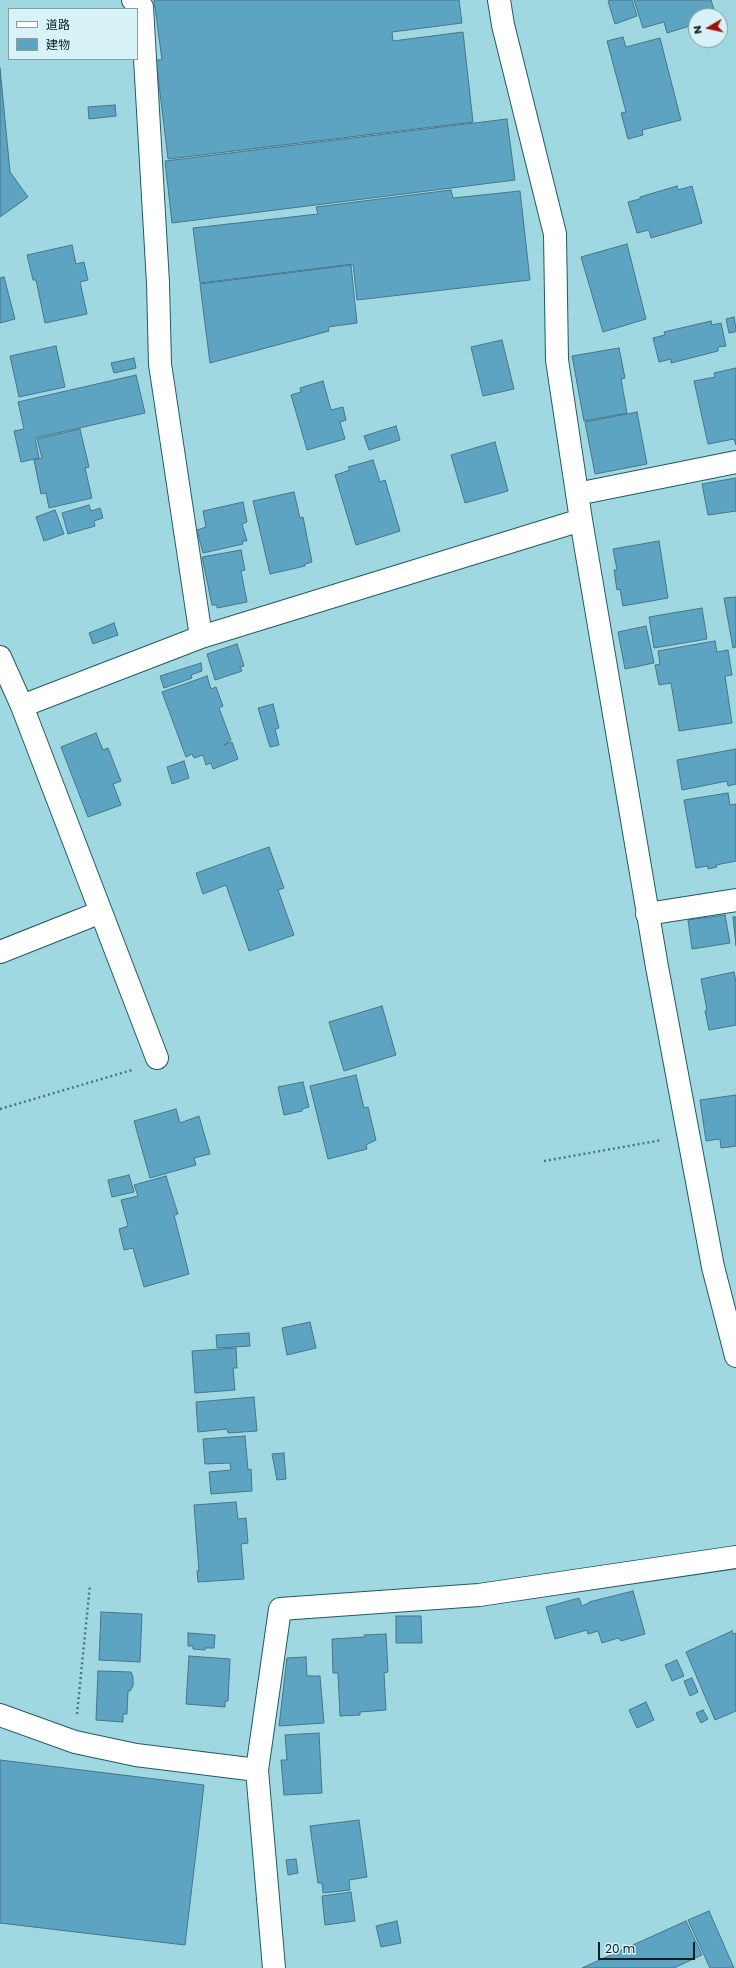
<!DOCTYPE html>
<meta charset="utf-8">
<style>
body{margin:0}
#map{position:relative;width:736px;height:1968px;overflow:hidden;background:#9fd8e1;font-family:Poppins,"Noto Sans JP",sans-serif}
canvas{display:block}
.legend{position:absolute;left:8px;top:8px;width:130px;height:52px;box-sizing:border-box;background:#d7f3f7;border:1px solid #849ea2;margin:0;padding:5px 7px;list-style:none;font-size:12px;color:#081f23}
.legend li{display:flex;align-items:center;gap:8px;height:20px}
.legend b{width:20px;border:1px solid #849ea2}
.north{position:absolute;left:688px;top:8px;width:40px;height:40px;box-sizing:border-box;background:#d7f3f7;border:1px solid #849ea2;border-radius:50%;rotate:261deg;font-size:11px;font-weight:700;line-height:16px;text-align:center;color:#081f23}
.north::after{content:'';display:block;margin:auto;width:14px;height:18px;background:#a40e0c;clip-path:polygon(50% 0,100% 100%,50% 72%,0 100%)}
.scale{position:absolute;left:598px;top:1942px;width:97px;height:18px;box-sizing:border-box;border:2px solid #081f23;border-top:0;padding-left:5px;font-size:12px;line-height:14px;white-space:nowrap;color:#081f23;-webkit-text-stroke:3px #d7f3f7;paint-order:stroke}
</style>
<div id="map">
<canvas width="736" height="1968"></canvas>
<ul class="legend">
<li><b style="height:5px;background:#fff"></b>道路</li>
<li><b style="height:11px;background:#5da3c2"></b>建物</li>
</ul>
<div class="north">N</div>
<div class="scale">20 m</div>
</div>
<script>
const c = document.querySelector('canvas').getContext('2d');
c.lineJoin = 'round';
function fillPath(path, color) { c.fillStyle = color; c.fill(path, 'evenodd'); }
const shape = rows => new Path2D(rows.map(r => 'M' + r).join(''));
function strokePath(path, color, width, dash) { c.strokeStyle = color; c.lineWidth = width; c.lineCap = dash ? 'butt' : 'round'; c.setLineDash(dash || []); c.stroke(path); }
const building = shape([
 [154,0,459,0,462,23,392,32,393,41,463,32,473,122,168,159,156,60,162,60,154,0],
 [612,0,632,0,637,16,615,24,608,1,612,0],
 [634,0,711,0,716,16,696,16,696,24,667,33,664,22,643,28,634,0],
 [623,37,626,47,660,38,681,120,642,130,643,135,628,139,621,113,626,112,607,41,623,37],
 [0,68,10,172,28,197,0,217,0,68],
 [115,105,116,116,89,119,88,107,115,105],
 [507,119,515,180,172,223,165,161,507,119],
 [677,186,678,190,692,186,702,223,651,238,649,230,637,233,628,202,640,199,640,197,677,186],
 [451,190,453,198,520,191,530,280,357,300,353,264,200,283,193,228,318,214,316,207,451,190],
 [627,244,646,319,603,332,581,257,627,244],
 [72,245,76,264,84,262,88,280,80,282,87,314,45,323,36,280,33,280,27,255,72,245],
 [351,265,357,323,328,327,329,331,210,363,200,284,351,265],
 [4,277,15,319,0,323,0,278,4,277],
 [734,317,736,329,735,332,729,333,726,319,734,317],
 [711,321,712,325,721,323,726,346,718,347,718,351,671,363,671,359,659,362,653,338,665,335,664,332,711,321],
 [502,340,514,389,483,396,471,347,502,340],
 [56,346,65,387,19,397,10,356,56,346],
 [619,348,625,378,621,379,627,413,584,421,572,356,619,348],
 [134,358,136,368,114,373,111,363,134,358],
 [736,368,736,445,734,439,708,444,694,381,715,377,714,373,736,368],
 [136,375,145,413,35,438,39,458,21,462,14,431,24,429,18,402,136,375],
 [323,381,331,410,343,407,346,420,340,422,345,439,307,450,291,395,301,392,300,388,323,381],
 [637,412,647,464,595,474,585,422,637,412],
 [396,426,400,440,369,450,364,436,396,426],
 [80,429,89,467,85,468,92,498,49,508,46,493,41,494,34,460,42,458,37,439,80,429],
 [495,442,508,491,465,503,451,455,495,442],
 [373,460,380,482,385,480,400,531,356,545,335,475,350,470,348,467,373,460],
 [736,478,736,511,708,515,702,484,736,478],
 [294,492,300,518,303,517,312,562,305,564,305,566,270,574,253,501,294,492],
 [243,502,247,522,242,524,247,541,242,541,243,544,203,553,197,530,206,527,203,511,243,502],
 [89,505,91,511,100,508,103,518,94,521,95,526,68,534,62,513,89,505],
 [55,510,64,534,44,541,36,517,55,510],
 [659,541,668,598,623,606,620,589,617,590,614,570,617,570,613,549,659,541],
 [241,550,245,570,241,571,247,602,217,608,217,605,212,605,202,557,241,550],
 [736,597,736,647,733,648,724,598,736,597],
 [702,608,707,639,654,648,649,617,702,608],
 [114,623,118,635,93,644,89,633,114,623],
 [646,626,654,663,625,669,618,632,646,626],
 [715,641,717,652,728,650,732,675,725,676,732,723,679,731,671,683,659,685,655,665,660,664,658,651,715,641],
 [237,644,244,666,240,667,242,671,215,680,207,654,237,644],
 [201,663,202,671,191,675,192,678,164,688,160,676,201,663],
 [207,676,211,689,216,687,223,706,219,708,231,740,224,745,232,742,238,759,213,769,211,763,206,765,203,755,194,758,192,754,186,757,162,692,207,676],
 [273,704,279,728,275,729,279,745,270,747,258,708,273,704],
 [96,733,103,750,108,748,121,781,113,784,121,805,88,817,61,747,96,733],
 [736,749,736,784,728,786,727,781,682,790,677,760,736,749],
 [184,761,189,778,172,784,167,767,184,761],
 [728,793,730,805,736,804,736,861,716,865,717,867,708,869,708,866,696,868,684,800,728,793],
 [269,847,284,888,278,890,294,935,249,951,226,885,203,894,196,873,269,847],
 [725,915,730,943,692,949,688,920,725,915],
 [733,917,736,917,736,946,733,917],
 [734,972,736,982,736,1025,709,1030,705,1011,707,1010,701,979,734,972],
 [382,1006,396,1055,344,1071,329,1022,382,1006],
 [356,1075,364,1108,368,1107,376,1140,366,1145,367,1149,328,1159,310,1086,356,1075],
 [303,1082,309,1107,302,1109,302,1111,284,1115,278,1087,303,1082],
 [736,1095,736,1146,721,1148,720,1139,706,1141,700,1100,736,1095],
 [176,1109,180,1123,199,1116,210,1154,194,1158,196,1165,150,1178,134,1121,176,1109],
 [129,1175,134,1192,112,1197,108,1180,129,1175],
 [166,1176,178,1214,174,1215,189,1274,144,1287,133,1248,124,1250,119,1229,128,1226,121,1200,138,1196,134,1185,166,1176],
 [310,1322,316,1348,287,1355,282,1328,310,1322],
 [249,1333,250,1346,217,1348,216,1335,249,1333],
 [236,1348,237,1368,233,1368,235,1390,195,1393,192,1351,236,1348],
 [254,1397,257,1431,228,1433,227,1429,198,1432,196,1402,254,1397],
 [245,1436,248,1470,251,1469,252,1491,211,1494,209,1472,231,1470,230,1463,205,1464,203,1439,245,1436],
 [284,1453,286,1479,277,1480,272,1454,284,1453],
 [236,1502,238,1519,246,1518,248,1543,241,1544,244,1579,198,1582,197,1571,199,1571,194,1505,236,1502],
 [633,1591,645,1634,621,1641,618,1638,602,1643,598,1631,588,1634,587,1630,555,1639,546,1607,579,1598,582,1606,589,1603,589,1602,633,1591],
 [101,1612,142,1614,140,1662,99,1660,101,1612],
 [396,1616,421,1616,422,1643,396,1643,396,1616],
 [732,1631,733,1634,736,1633,736,1711,715,1720,686,1652,732,1631],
 [188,1633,215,1635,214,1648,205,1648,205,1650,193,1649,193,1646,188,1646,188,1633],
 [386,1634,388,1672,384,1673,386,1710,360,1712,360,1715,340,1716,338,1673,333,1673,332,1639,365,1637,364,1635,386,1634],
 [189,1656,230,1659,228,1701,225,1701,225,1707,186,1704,189,1656],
 [306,1657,307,1676,320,1676,324,1723,279,1726,287,1658,306,1657],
 [677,1660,684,1676,672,1681,665,1665,677,1660],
 [98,1671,131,1672,133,1677,133,1686,130,1691,128,1691,127,1714,123,1714,123,1722,96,1720,98,1671],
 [692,1678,698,1692,690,1696,684,1681,692,1678],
 [646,1702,654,1720,637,1728,629,1710,646,1702],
 [703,1710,708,1719,701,1723,696,1713,703,1710],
 [319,1733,322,1793,284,1795,281,1760,287,1760,285,1735,319,1733],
 [0,1760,204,1785,185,1945,0,1923,0,1760],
 [359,1820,367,1877,349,1880,350,1890,323,1893,322,1883,318,1883,310,1826,359,1820],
 [296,1859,298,1873,288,1875,286,1860,296,1859],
 [351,1892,355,1921,325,1925,322,1896,351,1892],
 [709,1911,734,1968,710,1968,688,1920,709,1911],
 [397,1921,401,1943,381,1947,376,1926,397,1921],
 [686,1921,702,1955,674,1968,582,1968,686,1921]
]);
fillPath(building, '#5da3c2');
strokePath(building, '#47758a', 1);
const street = shape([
 [133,0,142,7,158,283,160,364,201,637],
 [499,0,503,25,555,234,557,360,581,520,657,967,713,1267,736,1356],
 [577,494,736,462],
 [0,657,22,706,157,1058],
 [22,706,201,637,581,520],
 [647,914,736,900],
 [0,952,101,912],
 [0,1715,75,1742,136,1755,257,1770],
 [274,1968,257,1770,280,1609,479,1595,736,1557]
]);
strokePath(street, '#225a63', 24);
strokePath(shape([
 [0,1109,132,1070],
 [544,1161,662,1140],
 [77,1714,90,1585]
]), '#4e747b', 2.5, [2, 3]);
strokePath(street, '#fff', 22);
</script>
